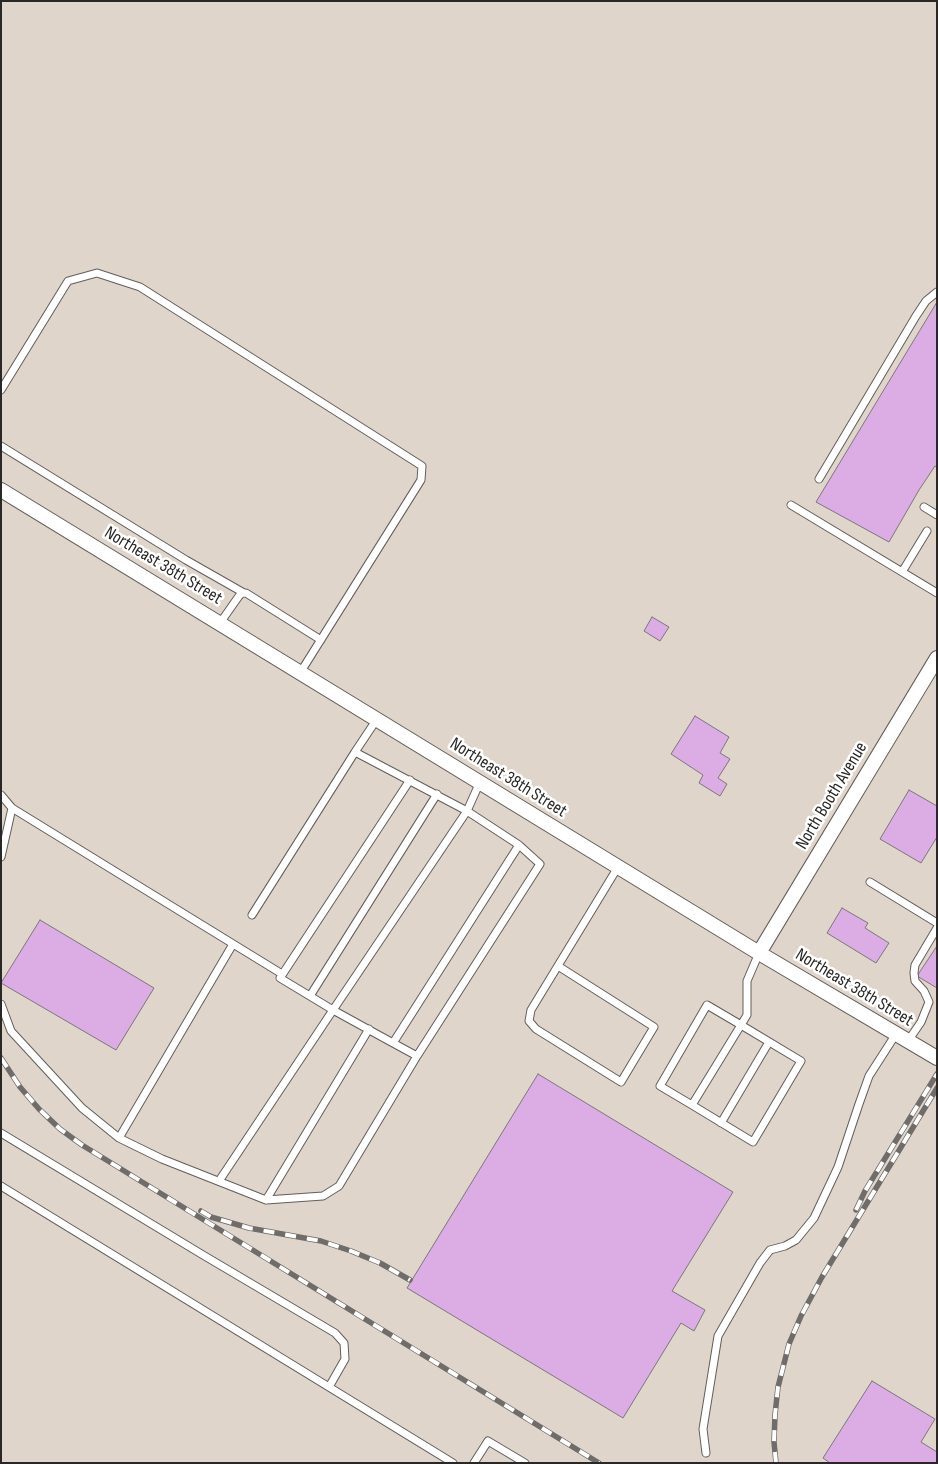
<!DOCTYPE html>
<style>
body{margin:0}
#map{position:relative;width:938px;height:1464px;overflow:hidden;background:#e4dfdb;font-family:"Sofia Sans Condensed",sans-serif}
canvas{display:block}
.frame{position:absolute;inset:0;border:2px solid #292826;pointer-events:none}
</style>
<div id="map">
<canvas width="938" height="1464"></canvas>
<div class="frame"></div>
</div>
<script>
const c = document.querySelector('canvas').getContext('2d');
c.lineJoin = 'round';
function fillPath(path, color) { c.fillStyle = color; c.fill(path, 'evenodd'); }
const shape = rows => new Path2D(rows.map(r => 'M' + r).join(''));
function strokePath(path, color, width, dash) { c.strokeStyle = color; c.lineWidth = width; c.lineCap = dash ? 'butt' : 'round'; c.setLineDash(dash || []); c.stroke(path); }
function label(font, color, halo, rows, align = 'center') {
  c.font = font + ' "Sofia Sans Condensed",sans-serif'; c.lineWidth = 5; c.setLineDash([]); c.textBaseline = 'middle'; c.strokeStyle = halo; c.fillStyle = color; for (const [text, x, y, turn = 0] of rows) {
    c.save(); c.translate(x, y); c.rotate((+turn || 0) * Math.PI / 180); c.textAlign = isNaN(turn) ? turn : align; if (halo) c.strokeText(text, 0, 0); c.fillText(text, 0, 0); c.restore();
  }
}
fillPath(shape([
 [1,1,937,1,937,1463,1,1463]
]), '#e0d5cb');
const building = shape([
 [937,302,937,467,935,466,919,490,889,542,816,502,937,302],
 [652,617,669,627,660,641,644,631,652,617],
 [695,716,729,737,720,753,730,759,718,778,727,784,720,796,699,783,703,775,671,754,695,716],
 [909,790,937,806,937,837,921,863,880,839,909,790],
 [842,908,868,923,865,928,889,943,876,963,827,933,842,908],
 [40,920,154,988,116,1050,1,983,40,920],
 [937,946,937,988,917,976,937,946],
 [538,1074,733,1192,672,1291,705,1310,694,1331,681,1323,623,1418,407,1288,538,1074],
 [872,1381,935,1419,921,1442,937,1452,937,1463,830,1463,823,1458,872,1381]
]);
fillPath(building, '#dcade5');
strokePath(building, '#7b777c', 1);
const lane = shape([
 [1,390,68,281,97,273,140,287,422,466,421,480,300,673],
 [1,446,186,560,244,593],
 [819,479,916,316,926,301,937,292],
 [791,505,937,593],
 [924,507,937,515],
 [902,572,927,531],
 [220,623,239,596,242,593,246,593,321,640],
 [377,719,355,752,467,811,480,782],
 [1,795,12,808,282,974],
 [1,857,12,808],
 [870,882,937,923],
 [252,915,355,752],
 [233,944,119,1138,162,1159,266,1200,323,1196,339,1186,417,1056],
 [558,966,654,1027,621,1082,536,1029,529,1021,531,1010,618,867],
 [310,996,437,794],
 [1,1004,11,1031,82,1108,119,1138],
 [908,1041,921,1022,929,1002,924,991,915,981,914,973,915,965,937,928],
 [393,1043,417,1056,540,864,519,845],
 [692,1105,660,1086,707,1005,741,1025,801,1061,753,1142,692,1105,741,1025,747,1015,747,981,759,953],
 [721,1123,769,1042],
 [1,1133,203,1255,335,1333,344,1343,345,1359,329,1387],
 [219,1181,333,1010,467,811,519,845,393,1043,333,1010,280,978,410,780],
 [1,1186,453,1463],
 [266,1200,369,1029],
 [706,1453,703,1429,718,1336,760,1263,770,1250,785,1246,796,1240,814,1218,838,1167,859,1104,869,1076,896,1034],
 [474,1463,488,1441,525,1463]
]);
const street = shape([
 [1,490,759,953,937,1058],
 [759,953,937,658]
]);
strokePath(lane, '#625e5a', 9);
strokePath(street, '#625e5a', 16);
strokePath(lane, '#fff', 7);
strokePath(street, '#fff', 14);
const rail = shape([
 [1,1058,20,1087,39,1109,60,1129,82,1145,599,1463],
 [856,1210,865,1191,937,1074],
 [201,1211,211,1217,249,1228,321,1241,351,1251,380,1263,410,1280],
 [776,1463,774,1442,775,1415,778,1387,789,1344,801,1316,822,1277,937,1088]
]);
strokePath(rail, '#6f6c69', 5.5);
strokePath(rail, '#fff', 4, [11]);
label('18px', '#292826', '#fff', [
 ["Northeast 38th Street",163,566,31],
 ["Northeast 38th Street",508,778,32],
 ["North Booth Avenue",832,796,-59],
 ["Northeast 38th Street",854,988,31]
]);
</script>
